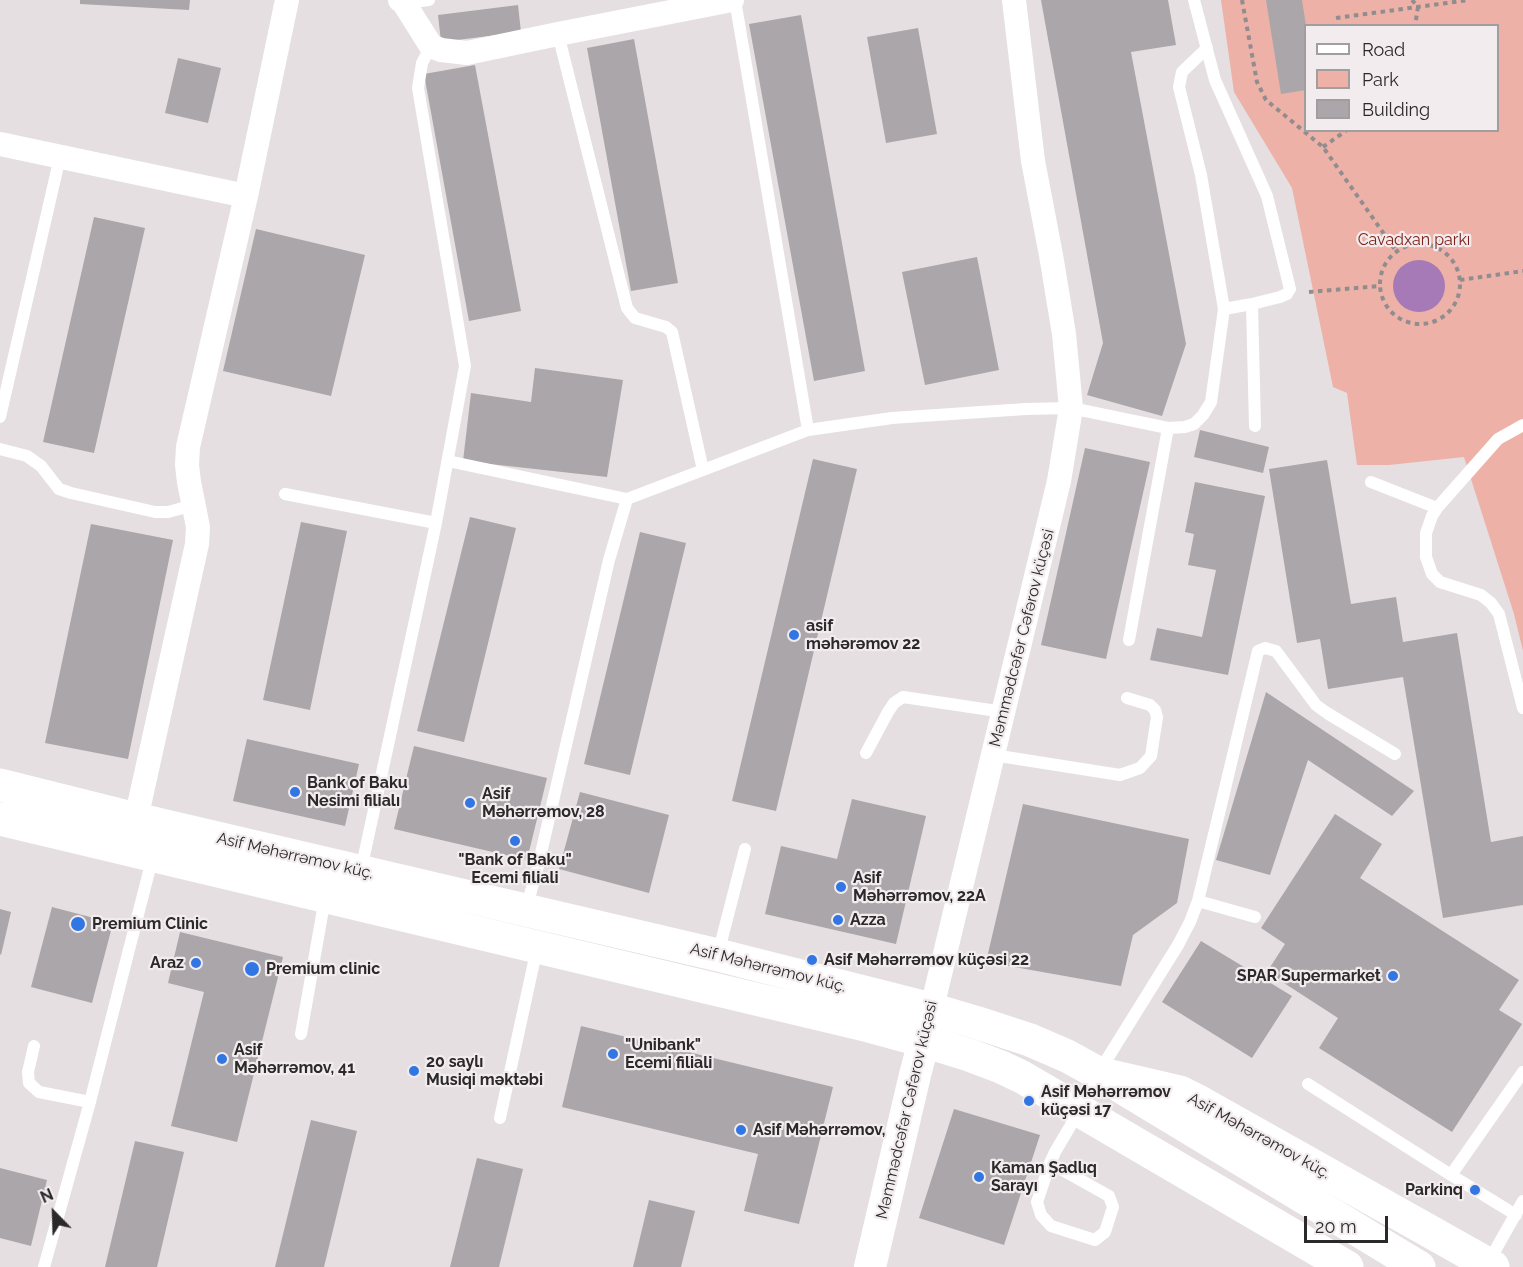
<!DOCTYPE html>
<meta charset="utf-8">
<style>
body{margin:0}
#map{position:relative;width:1523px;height:1267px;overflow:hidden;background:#e5dfe1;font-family:Raleway,sans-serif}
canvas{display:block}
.legend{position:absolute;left:1304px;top:24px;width:195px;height:108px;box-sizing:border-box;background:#f2ecee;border:2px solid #a29ea0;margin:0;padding:8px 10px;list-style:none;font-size:18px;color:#2b292a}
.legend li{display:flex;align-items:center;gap:12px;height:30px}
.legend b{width:30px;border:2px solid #a29ea0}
.north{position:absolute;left:24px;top:1183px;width:60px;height:60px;-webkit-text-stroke:4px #f2ecee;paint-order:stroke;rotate:337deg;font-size:16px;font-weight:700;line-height:24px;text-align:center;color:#2b292a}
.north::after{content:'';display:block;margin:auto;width:21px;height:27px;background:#2b292a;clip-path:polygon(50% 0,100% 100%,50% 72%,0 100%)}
.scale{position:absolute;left:1304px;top:1216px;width:84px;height:27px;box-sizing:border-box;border:3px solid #2b292a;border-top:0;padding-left:8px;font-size:18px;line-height:21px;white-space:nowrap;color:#2b292a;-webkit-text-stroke:4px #f2ecee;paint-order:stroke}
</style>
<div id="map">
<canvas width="1523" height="1267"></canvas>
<ul class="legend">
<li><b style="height:8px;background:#fff"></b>Road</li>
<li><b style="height:16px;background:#edb1a7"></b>Park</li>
<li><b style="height:16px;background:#aaa6a9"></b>Building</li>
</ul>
<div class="north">N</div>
<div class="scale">20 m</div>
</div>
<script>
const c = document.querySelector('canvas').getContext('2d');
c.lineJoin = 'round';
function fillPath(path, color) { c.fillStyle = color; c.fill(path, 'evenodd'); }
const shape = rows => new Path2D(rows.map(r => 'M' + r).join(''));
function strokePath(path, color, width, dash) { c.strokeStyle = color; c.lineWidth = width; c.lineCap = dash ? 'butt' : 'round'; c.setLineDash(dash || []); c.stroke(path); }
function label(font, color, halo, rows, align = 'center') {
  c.font = font + ' Raleway,sans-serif'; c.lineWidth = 4.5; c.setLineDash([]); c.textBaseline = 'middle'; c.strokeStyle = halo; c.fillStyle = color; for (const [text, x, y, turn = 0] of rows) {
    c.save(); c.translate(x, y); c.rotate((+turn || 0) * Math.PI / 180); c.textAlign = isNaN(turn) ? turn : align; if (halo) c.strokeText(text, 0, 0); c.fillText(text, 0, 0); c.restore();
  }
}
fillPath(shape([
 [1221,0,1523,0,1523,651,1514,614,1464,457,1389,465,1357,465,1347,393,1333,387,1292,188,1234,92],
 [1306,26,1498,26,1498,130,1306,130]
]), '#edb1a7');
fillPath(shape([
 '1393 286a26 26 0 1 1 52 0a26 26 0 1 1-52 0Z'
]), '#a57ab7');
fillPath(shape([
 [80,0,190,0,189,10,80,4],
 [1041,0,1168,0,1176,45,1131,52,1186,344,1162,416,1087,395,1103,343],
 [1266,0,1302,0,1306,26,1306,90,1281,94],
 [518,5,521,32,441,42,438,15],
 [801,15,865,371,814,381,749,24],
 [918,28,937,134,886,143,867,37],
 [634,39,678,283,631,291,587,48],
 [178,58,221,68,208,123,165,113],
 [475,65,521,311,469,321,424,74],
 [94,217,145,228,94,453,43,442],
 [256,229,365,255,331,396,223,371],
 [977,257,999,370,925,385,902,272],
 [535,368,623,380,607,477,463,461,471,393,531,402],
 [1200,430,1269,447,1263,473,1194,457],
 [1085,448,1150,462,1106,659,1041,645],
 [813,459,857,469,776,811,732,801],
 [1327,460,1351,604,1396,597,1403,642,1457,633,1491,842,1523,836,1523,905,1443,918,1403,677,1328,689,1320,639,1297,643,1269,469],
 [1195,482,1265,496,1228,675,1150,660,1157,628,1202,637,1216,570,1188,565,1194,534,1185,532],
 [470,517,516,528,464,742,417,731],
 [301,522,347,531,310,710,263,700],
 [91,524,173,540,128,759,45,743],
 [640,532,686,543,630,775,584,764],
 [1266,692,1414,791,1392,816,1308,760,1270,875,1216,860],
 [247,739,359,764,345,826,233,801],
 [414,746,547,778,527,860,394,829],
 [580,792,669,815,649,893,559,869],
 [852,799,926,816,896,944,765,914,781,846,837,859],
 [1023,804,1189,839,1177,903,1133,935,1121,986,986,962],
 [1335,814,1382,844,1360,878,1519,980,1499,1010,1522,1024,1452,1132,1319,1048,1338,1018,1267,972,1285,944,1261,928],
 [52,907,113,923,92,1003,31,987],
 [0,909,11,912,1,955,0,954],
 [180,932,283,957,237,1142,171,1126,204,992,168,983],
 [1201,941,1292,996,1252,1058,1162,1002],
 [581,1026,833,1087,799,1224,744,1211,758,1154,562,1107],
 [954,1109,1040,1135,1004,1245,919,1218],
 [311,1120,357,1131,324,1267,275,1267],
 [135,1141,184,1152,157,1267,105,1267],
 [477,1158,523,1169,499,1267,450,1267],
 [0,1168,47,1180,31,1246,0,1238],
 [649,1200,695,1211,681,1267,633,1267]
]), '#aaa6a9');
strokePath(shape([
 [1242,0,1257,82,1266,100,1323,147,1396,251],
 [1412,0,1418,7,1415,26],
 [1336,18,1469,0],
 [1323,147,1347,130],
 '1380 284a40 40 0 1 1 80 0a40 40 0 1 1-80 0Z',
 [1460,280,1523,271],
 [1309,292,1380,286]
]), '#918d8f', 4, [4.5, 4.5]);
strokePath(shape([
 [735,0,808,430],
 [1194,0,1215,80,1267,196,1290,289,1287,294,1280,297,1252,304,1224,309],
 [404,3,429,0],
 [558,34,627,308,635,318,666,327,672,332,703,470],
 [1252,304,1255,426],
 [0,417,60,157],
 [1523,425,1498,439,1437,508,1432,516,1426,533,1426,557,1432,574,1440,582,1481,595,1491,603,1499,614,1523,708],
 [0,449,27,456,41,466,59,489,71,493,155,512,168,512,194,505],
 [448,461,627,499,808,430,892,418,1026,409,1071,408,1168,428,1185,427,1194,424,1203,415,1211,402,1224,309,1201,175,1179,87,1182,72,1207,48],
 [1371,482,1437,508],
 [285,494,436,523],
 [1129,640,1168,428],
 [866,753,888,712,894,703,903,697,1004,712],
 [993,755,1120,775,1140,768,1151,756,1157,717,1155,710,1150,705,1127,698],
 [361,870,436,523,465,366,418,88,422,63,431,46],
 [1198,901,1255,917],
 [526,909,538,866,609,560,627,499],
 [718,954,745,849],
 [301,1034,325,898],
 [34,1046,28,1072,29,1083,39,1092,90,1102],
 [1099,1072,1178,945,1190,922,1198,901,1258,651,1265,648,1276,651,1316,705,1327,713,1395,754],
 [1308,1084,1451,1175],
 [500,1118,537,948],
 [1050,1163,1109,1196,1113,1207,1105,1232,1095,1240,1051,1226,1041,1215,1037,1202,1050,1163,1055,1152,1078,1113],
 [1516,1215,1451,1175,1523,1072],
 [1488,1263,1523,1201],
 [44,1267,90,1102,153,856]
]), '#fff', 12);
strokePath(shape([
 [400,0,404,3,431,46,441,50,467,53,558,34,732,0],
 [0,144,246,196,188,447,187,465,189,482,198,527,197,544,136,819],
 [246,196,287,0],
 [928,1024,1059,481,1071,408,1064,334,1051,255,1033,161,1014,0]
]), '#fff', 24);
strokePath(shape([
 [870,1267,915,1075,924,1041]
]), '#fff', 32);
strokePath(shape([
 [0,785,136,819,718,955,931,1009,978,1023,1030,1040,1067,1056,1098,1073,1180,1092,1196,1100,1493,1267],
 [0,819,869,1026,924,1041,969,1055,1001,1067,1022,1077,1347,1267]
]), '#fff', 33);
strokePath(shape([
 [1098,1073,1419,1267]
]), '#fff', 33);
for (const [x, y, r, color] of [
 [794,635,6,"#3176e3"],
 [295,792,6,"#3176e3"],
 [470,803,6,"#3176e3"],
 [515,841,6,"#3176e3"],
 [841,887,6,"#3176e3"],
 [838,920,6,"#3176e3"],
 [78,924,8,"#3176e3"],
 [812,960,6,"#3176e3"],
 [196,963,6,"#3176e3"],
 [252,969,8,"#3176e3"],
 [1393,976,6,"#3176e3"],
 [613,1054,6,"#3176e3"],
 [222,1059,6,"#3176e3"],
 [414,1071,6,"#3176e3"],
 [1029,1101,6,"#3176e3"],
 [741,1130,6,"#3176e3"],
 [979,1177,6,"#3176e3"],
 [1475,1190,6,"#3176e3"]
]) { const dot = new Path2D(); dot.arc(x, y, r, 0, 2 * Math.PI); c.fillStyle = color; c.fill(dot); strokePath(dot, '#f2ecee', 2); }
label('16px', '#7e2017', '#f2ecee', [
 ["Cavadxan parkı",1414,240]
]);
label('bold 16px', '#2b292a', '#f2ecee', [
 ["asif",806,626],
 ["məhərəmov 22",806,644],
 ["Bank of Baku",307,783],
 ["Nesimi filialı",307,801],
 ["Asif",482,794],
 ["Məhərrəmov, 28",482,812],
 ["\"Bank of Baku\"",515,860,"center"],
 ["Ecemi filiali",515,878,"center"],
 ["Asif",853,878],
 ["Məhərrəmov, 22A",853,896],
 ["Azza",850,920],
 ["Premium Clinic",92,924],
 ["Asif Məhərrəmov küçəsi 22",824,960],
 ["Araz",184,963,"right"],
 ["Premium clinic",266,969],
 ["SPAR Supermarket",1381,976,"right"],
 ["\"Unibank\"",625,1045],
 ["Ecemi filiali",625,1063],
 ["Asif",234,1050],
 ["Məhərrəmov, 41",234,1068],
 ["20 saylı",426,1062],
 ["Musiqi məktəbi",426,1080],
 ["Asif Məhərrəmov",1041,1092],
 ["küçəsi 17",1041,1110],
 ["Asif Məhərrəmov,",753,1130],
 ["Kaman Şadlıq",991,1168],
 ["Sarayı",991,1186],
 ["Parkinq",1463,1190,"right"]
], 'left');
label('16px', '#2b292a', '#f2ecee', [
 ["Məmmədcəfər Cəfərov küçəsi",1022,638,-76],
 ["Asif Məhərrəmov küç.",295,856,13],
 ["Asif Məhərrəmov küç.",768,968,14],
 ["Məmmədcəfər Cəfərov küçəsi",907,1110,-77],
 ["Asif Məhərrəmov küç.",1259,1136,29]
]);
</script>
